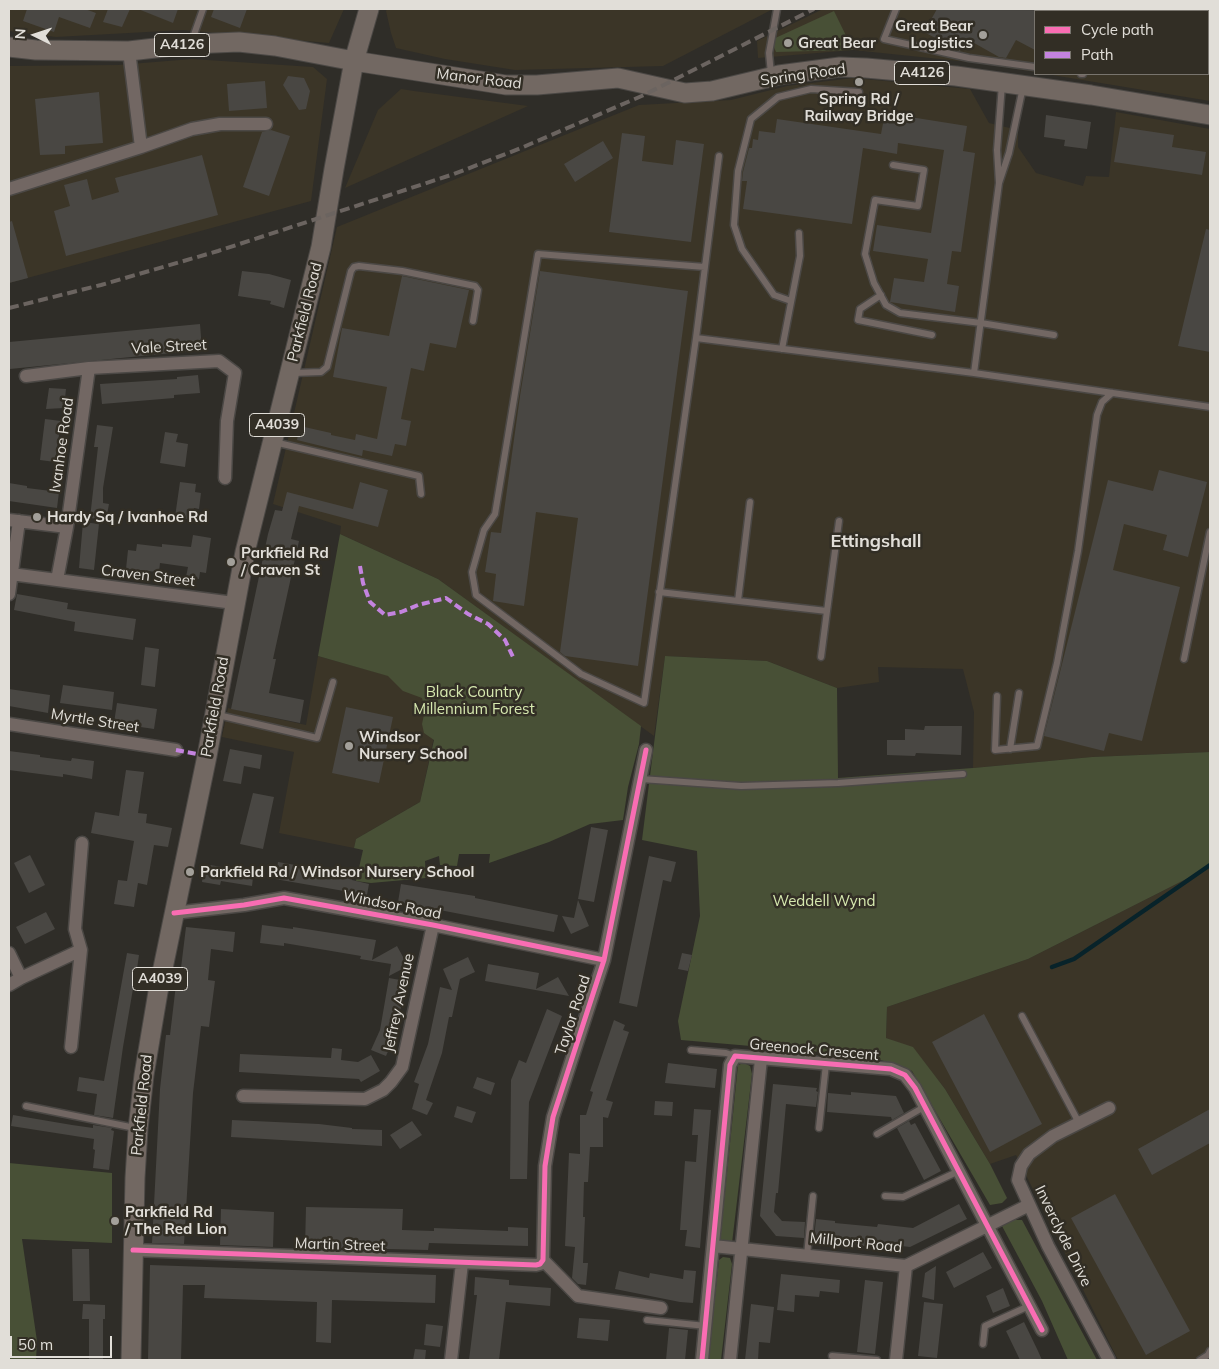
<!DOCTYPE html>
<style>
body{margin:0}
#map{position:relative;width:1219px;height:1369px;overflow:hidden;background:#2f2d28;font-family:Mulish,sans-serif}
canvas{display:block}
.frame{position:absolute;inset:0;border:10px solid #e1ded8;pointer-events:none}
.legend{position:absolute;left:1034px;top:10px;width:175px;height:65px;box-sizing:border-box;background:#322e25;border:1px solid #78746d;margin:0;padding:6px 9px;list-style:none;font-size:15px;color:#e1ded8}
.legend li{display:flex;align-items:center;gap:10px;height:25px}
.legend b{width:25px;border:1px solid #78746d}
.north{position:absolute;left:10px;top:10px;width:50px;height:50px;-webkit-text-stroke:4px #322e25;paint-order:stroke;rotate:274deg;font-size:14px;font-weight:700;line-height:20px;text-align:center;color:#e1ded8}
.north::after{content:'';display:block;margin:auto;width:18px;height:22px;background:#e1ded8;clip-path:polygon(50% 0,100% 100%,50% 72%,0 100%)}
.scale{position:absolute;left:10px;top:1336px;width:102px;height:22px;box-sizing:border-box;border:2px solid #e1ded8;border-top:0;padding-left:6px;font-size:15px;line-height:18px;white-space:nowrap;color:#e1ded8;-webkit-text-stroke:4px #322e25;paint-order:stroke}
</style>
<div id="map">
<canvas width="1219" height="1369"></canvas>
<div class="frame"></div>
<ul class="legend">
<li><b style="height:6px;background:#f96db3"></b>Cycle path</li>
<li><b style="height:6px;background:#c483df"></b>Path</li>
</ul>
<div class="north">N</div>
<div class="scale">50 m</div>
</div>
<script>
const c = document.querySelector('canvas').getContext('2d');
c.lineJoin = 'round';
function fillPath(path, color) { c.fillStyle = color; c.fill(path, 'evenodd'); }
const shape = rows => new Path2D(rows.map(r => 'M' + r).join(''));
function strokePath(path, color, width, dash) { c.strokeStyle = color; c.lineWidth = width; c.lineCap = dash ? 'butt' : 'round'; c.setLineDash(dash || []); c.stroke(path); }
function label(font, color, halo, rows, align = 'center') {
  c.font = font + ' Mulish,sans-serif'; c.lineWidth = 5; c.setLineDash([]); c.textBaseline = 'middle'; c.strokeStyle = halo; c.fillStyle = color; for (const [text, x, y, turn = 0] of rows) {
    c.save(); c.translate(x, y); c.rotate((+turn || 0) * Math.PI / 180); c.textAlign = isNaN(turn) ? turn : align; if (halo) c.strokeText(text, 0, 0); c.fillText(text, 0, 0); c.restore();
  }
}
fillPath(shape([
 [9,9,344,9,329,43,183,30,56,37,9,31],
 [387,9,773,9,663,66,515,70,445,59,396,48,391,33,386,11],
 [823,9,1210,9,1210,101,1046,74,1208,74,1208,11,1035,11,1035,72,978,63,853,50,758,58,757,41],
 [192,59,313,67,327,79,311,201,9,283,9,66,118,65],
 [853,78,970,89,989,123,1018,130,1018,147,1036,173,1083,186,1086,176,1109,177,1116,112,1210,129,1210,752,1092,757,973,768,974,712,963,669,878,667,879,682,837,688,767,661,665,656,654,736,438,579,340,534,341,526,273,504,337,227,639,105,731,100,787,86],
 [401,89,414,91,528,106,345,188,378,110],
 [318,656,444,691,420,802,356,839,354,848,279,833,294,752,222,737,228,708,306,725],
 [1210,867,1210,1360,1118,1360,1016,1155,990,1164,945,1089,913,1048,886,1038,887,1007,1028,959]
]), '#3b3527');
fillPath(shape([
 [834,11,853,50,776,52,771,40],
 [340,534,438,579,641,726,639,744,628,787,623,820,590,824,549,842,489,863,490,854,459,854,457,866,440,865,439,856,425,861,426,878,371,883,356,881,363,850,354,848,356,839,420,802,434,740,424,733,422,724,425,710,422,698,403,691,388,676,318,656],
 [665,656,767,661,837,688,838,778,973,768,1092,757,1210,752,1210,867,1028,959,887,1007,886,1038,913,1047,945,1089,990,1164,1007,1198,1002,1203,990,1205,912,1071,901,1066,867,1056,681,1040,678,1021,700,916,697,851,642,840],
 [744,1063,750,1066,752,1074,732,1243,720,1241,738,1065],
 [9,1163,112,1173,112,1243,22,1239,37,1341,36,1360,9,1360],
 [1014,1220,1022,1220,1097,1360,1068,1360,1042,1301,1002,1226],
 [723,1257,730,1258,732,1264,721,1360,708,1360,719,1260]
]), '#485036');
strokePath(shape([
 [1052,967,1074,959,1210,865]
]), '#08232a', 4.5);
fillPath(shape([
 [27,9,85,9,96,13,90,28,59,17,54,32,23,21],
 [108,9,130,9,122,27,103,22],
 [138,9,178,9,173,23],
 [214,9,247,9,240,28,211,17],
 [937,9,1035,9,1035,50,1016,40,1006,58,999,57,967,39,960,51,924,32],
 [288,76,304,78,310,91,306,109,299,110,283,85],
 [265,81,267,108,229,111,227,84],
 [99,92,103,143,65,146,65,154,40,155,35,99],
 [885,113,967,126,963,151,975,153,961,252,952,251,947,284,959,286,955,312,890,302,894,278,924,282,928,259,873,251,877,225,931,233,944,150,898,143,897,154,863,148,852,224,743,209,747,181,742,181,743,172,749,148,752,148,753,139,758,140,759,131,775,133,777,119,881,134],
 [1046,115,1091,122,1087,149,1064,146,1065,140,1044,137],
 [1120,127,1174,135,1172,147,1206,152,1202,175,1114,162],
 [271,130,290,136,269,196,243,187,262,132],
 [622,133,645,136,642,161,673,165,676,140,704,144,691,242,609,232],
 [603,141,613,158,575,182,564,164],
 [202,155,218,215,66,256,54,211,70,206,64,185,87,179,92,200,119,192,115,178],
 [12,221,28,278,9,283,9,222],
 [1206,229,1210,230,1210,352,1178,346],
 [242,271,269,274,291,280,284,308,270,304,271,301,238,296],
 [540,271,688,291,638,666,565,656,560,652,578,518,536,512,524,606,493,601,496,574,485,572,491,532,501,533,520,396],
 [402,276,469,290,456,348,430,343,424,371,411,368,401,419,411,421,406,446,395,444,392,456,363,450,362,456,297,440,300,426,331,433,331,435,355,440,356,434,377,439,387,387,333,377,342,328,389,336],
 [200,324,202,350,10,369,9,342],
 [198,375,200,393,174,395,174,398,102,404,100,384,177,379,177,377],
 [49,388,66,389,64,408,46,409],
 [45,419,61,421,55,462,40,460],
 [97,425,113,427,103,488,103,503,109,504,106,520,90,518,98,447,94,447],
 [165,432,178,434,176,442,188,444,185,467,160,463],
 [1159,470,1207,482,1188,557,1163,550,1167,535,1124,524,1113,570,1180,587,1142,741,1109,733,1104,751,1044,736,1108,480,1153,491],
 [180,482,196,484,195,492,201,493,199,509,194,508,192,520,175,517],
 [360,482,388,490,378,527,299,506,291,539,299,541,273,659,276,659,269,693,304,700,300,723,231,709,268,534,275,510,282,511,287,492,353,509],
 [9,483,27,486,27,488,59,492,57,508,9,501],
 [83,522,99,524,94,570,79,568],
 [193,535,211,538,206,573,200,572,199,579,186,577,188,567,160,563,159,572,126,569,128,550,136,551,137,544,162,547,162,544,191,547],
 [17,594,68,603,67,609,136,619,133,640,74,631,75,622,14,610],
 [145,647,159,649,155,687,141,685],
 [63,685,114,692,112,710,60,703],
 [9,689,50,695,48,713,9,706],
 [117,703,157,709,154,729,114,723],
 [346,707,393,717,379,783,332,773],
 [925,726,962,726,961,755,916,753,915,756,887,755,887,740,905,740,905,729,924,730],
 [230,749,262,755,260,769,244,766,241,784,223,781],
 [9,751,40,755,40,757,71,761,72,758,94,761,92,779,63,774,63,777,9,770],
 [126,770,144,772,138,813,147,814,146,823,172,828,168,847,154,845,147,885,138,883,134,907,114,904,118,880,127,881,134,841,91,833,95,812,119,816],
 [253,793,274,797,263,849,240,844],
 [591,827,608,830,594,902,578,899],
 [30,855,45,885,29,893,14,863],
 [649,856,676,862,671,882,663,880,637,1007,619,1003],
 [278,862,353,875,352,880,369,884,367,895,275,879],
 [204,864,234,869,234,867,254,869,252,886,221,881,220,885,202,882],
 [401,884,475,896,475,898,558,915,554,932,398,902],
 [578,900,589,926,571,934,562,916,574,918],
 [46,912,55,929,25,944,16,927],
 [262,925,293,929,293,927,376,940,372,960,397,946,408,966,389,976,391,964,360,959,361,956,284,943,284,946,260,943],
 [186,927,235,932,233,952,211,949,208,980,215,981,209,1027,201,1026,193,1093,184,1244,152,1243,160,1089,166,1035,170,1035,177,976,180,976],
 [127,953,139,955,135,983,134,983,123,1047,113,1118,94,1115,97,1094,77,1091,79,1077,104,1081],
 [682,953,692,955,688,971,678,969],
 [468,957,475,972,460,979,452,1017,449,1017,442,1053,426,1100,433,1103,427,1115,412,1109,419,1084,414,1082,428,1044,440,987,452,990,443,969],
 [488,964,539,973,536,989,558,977,569,996,485,981],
 [389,978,406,981,396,1033,386,1056,371,1050,380,1030],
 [547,1009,562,1016,529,1102,527,1179,510,1179,511,1080,519,1060,526,1063],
 [984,1014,1042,1124,990,1152,932,1042],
 [614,1020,625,1025,623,1030,629,1032,606,1100,613,1102,608,1118,603,1117,603,1147,590,1147,588,1182,584,1182,583,1217,585,1217,583,1263,588,1263,586,1285,578,1284,572,1278,575,1247,565,1246,569,1153,580,1154,580,1115,586,1115,593,1092,590,1091],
 [332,1048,342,1049,341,1060,358,1062,371,1055,380,1071,361,1082,359,1079,239,1072,240,1054,331,1058],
 [668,1063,717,1069,715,1088,665,1083],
 [477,1077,495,1083,491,1095,473,1088],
 [773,1084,817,1088,816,1091,818,1092,816,1107,786,1104,778,1193,776,1193,774,1212,782,1221,805,1222,804,1238,776,1236,760,1216],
 [851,1092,896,1096,904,1113,892,1120,891,1117,827,1112,828,1093,851,1095],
 [655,1101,673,1102,672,1116,654,1115],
 [457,1106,476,1112,472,1123,454,1117],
 [694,1109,711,1110,700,1248,685,1246,687,1230,680,1230,685,1161,696,1162,698,1135,692,1135],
 [1210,1109,1210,1143,1152,1175,1138,1149],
 [13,1115,72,1125,93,1128,93,1125,112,1128,111,1130,114,1131,109,1170,93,1168,95,1150,93,1149,94,1139,11,1126],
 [232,1120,319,1124,352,1128,352,1129,382,1130,382,1146,231,1137],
 [412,1121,422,1135,400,1149,390,1135],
 [909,1121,911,1125,915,1123,941,1171,924,1180,897,1128],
 [1115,1194,1190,1331,1146,1355,1071,1218],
 [959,1204,967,1219,910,1247,876,1243,875,1247,833,1243,834,1241,814,1239,816,1219,835,1221,835,1223,877,1227,878,1224,913,1228],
 [306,1207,403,1209,402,1230,434,1231,434,1228,508,1231,508,1227,528,1228,528,1246,429,1243,428,1250,305,1247],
 [221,1209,274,1212,273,1247,220,1245],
 [72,1249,89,1249,90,1301,73,1301],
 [983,1252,992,1268,954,1288,946,1272],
 [150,1265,436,1275,435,1303,332,1300,331,1343,316,1342,317,1302,204,1298,205,1285,183,1285,181,1360,148,1360],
 [936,1266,934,1300,922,1297,925,1273],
 [684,1270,696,1271,693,1303,680,1302,615,1289,619,1271,649,1278,650,1273,683,1279],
 [781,1274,840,1280,839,1293,820,1291,819,1297,795,1295,794,1312,777,1310],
 [475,1277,509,1280,509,1285,551,1288,550,1306,506,1302,499,1360,469,1360,477,1295,474,1295],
 [865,1280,883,1282,875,1354,857,1352],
 [1003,1288,1010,1306,993,1313,986,1296],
 [924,1302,943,1304,937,1358,918,1356],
 [83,1304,105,1305,105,1319,103,1319,103,1360,89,1360,89,1319,82,1319],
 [751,1304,774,1307,770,1343,759,1342,758,1360,745,1360],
 [579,1318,610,1320,608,1341,577,1338],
 [1024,1322,1038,1351,1042,1360,1020,1360,1006,1331],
 [426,1324,443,1326,440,1347,424,1345],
 [669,1328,688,1330,685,1360,666,1360],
 [415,1349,426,1350,425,1360,413,1360]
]), '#494743');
const service = shape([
 [896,9,884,39,969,58,1035,67],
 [191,43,203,9],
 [1208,64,1210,65],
 [771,74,769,53,777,9],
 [1081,74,1083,74],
 [1002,84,997,150,999,183,1009,153,1023,87],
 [719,156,696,338,974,373,999,183],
 [893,165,924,170,918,206,875,200,865,254,874,283,886,305,900,313,981,323,1054,335],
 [881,295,860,309,858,320,932,335],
 [791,301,774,295,742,249,734,225,738,171,751,119,778,97,811,89,859,92],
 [696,338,644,703,581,674,476,595,472,572,484,530,495,514,538,254,705,267],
 [782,349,800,256,799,233],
 [293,373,321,372,327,367,351,271,354,267,359,266,402,271,475,286,478,290,473,321],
 [974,373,1210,407],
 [274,442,419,476,421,494],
 [659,592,827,611,839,521],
 [738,601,750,502],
 [821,657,827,611],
 [1184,659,1210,532],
 [997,696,995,750,1037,746,1057,663,1078,551,1097,415,1102,402,1112,393],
 [218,715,317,738,333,682],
 [1010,749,1019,693],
 [641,779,741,786,838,783,963,774],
 [1022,1016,1079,1123],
 [691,1050,726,1053,735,1056],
 [26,1106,135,1128],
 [819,1128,826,1064],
 [877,1134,924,1107],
 [885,1196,903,1197,959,1171],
 [807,1255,813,1196],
 [647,1320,706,1326],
 [983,1344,985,1326,1029,1306],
 [832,1356,877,1360],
 [1200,1360,1208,1355,1210,1351]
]);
const minor = shape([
 [129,51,141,147],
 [9,189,141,147,192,129,220,124,266,124],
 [26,376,89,368,219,361,235,373,227,421,225,478],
 [9,520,67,527],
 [11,574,234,603],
 [57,580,67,527,89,368],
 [9,594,19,521],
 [9,724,176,750],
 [174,913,244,905,284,898,433,925,604,960],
 [9,953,21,978],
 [9,985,21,978,81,950],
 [71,1047,81,950,75,929,82,843],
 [243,1096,365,1099,383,1090,391,1082,402,1067,433,925],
 [713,1246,906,1266,1029,1205],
 [133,1250,536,1265,540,1264,543,1260],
 [543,1260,545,1166,553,1117,604,960,646,750],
 [543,1260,578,1296,661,1308],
 [451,1360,462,1263],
 [702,1360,730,1065,735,1056,891,1069,905,1075,915,1088,1042,1330],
 [730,1360,761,1059],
 [896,1360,906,1266],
 [1109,1360,1048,1246,1018,1180,1021,1166,1029,1154,1053,1136,1109,1108]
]);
const primary = shape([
 [9,47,36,50,129,51,191,44,239,42,275,46,354,61,506,85,537,85,618,78,685,93,712,91,779,75,840,67,866,68,956,76,1091,95,1210,115],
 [131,1360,135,1178,138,1129,144,1075,158,992,207,756,245,552,321,247,334,169,354,61,369,9]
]);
strokePath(service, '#4b4845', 9);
strokePath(minor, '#4b4845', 15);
strokePath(primary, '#4b4845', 21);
strokePath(service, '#726763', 6);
strokePath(minor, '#726763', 12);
strokePath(primary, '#726862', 19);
strokePath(shape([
 [9,308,101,285,218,251,454,174,521,148,644,95,814,9]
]), '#6b6460', 4, [10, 5]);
strokePath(shape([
 [360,566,363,583,370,602,385,615,401,612,418,605,446,598,468,614,488,624,505,640,513,657],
 [176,750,207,756]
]), '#c483df', 4, [8, 4]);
strokePath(shape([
 [174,913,244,905,284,898,433,925,604,960],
 [133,1250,536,1265,540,1264,543,1260,545,1166,553,1117,604,960,646,750],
 [702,1360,730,1065,735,1056,891,1069,905,1075,915,1088,1042,1330]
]), '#f96db3', 5);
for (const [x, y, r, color] of [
 [983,35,5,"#a3a09a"],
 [788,43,5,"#a3a09a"],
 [859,82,5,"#a3a09a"],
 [37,517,5,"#a3a09a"],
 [231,562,5,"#a3a09a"],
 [349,746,5,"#a3a09a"],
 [190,872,5,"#a3a09a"],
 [115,1221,5,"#a3a09a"]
]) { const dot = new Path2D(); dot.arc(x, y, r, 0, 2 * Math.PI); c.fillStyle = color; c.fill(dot); strokePath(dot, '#322e25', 2); }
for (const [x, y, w] of [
 [182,45,55],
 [922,73,55],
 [277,425,55],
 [160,979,55]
]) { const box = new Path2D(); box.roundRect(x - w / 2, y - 11.5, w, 23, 4); c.fillStyle = '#322e25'; c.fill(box); strokePath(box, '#e1ded8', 1); }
label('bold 14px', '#e1ded8', null, [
 ["A4126",182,45],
 ["A4126",922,73],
 ["A4039",277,425],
 ["A4039",160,979]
]);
label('bold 15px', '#e1ded8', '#322e25', [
 ["Great Bear",973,26,"right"],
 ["Logistics",973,43,"right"],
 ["Great Bear",798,43],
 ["Spring Rd /",859,99,"center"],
 ["Railway Bridge",859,116,"center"],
 ["Hardy Sq / Ivanhoe Rd",47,517],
 ["Parkfield Rd",241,553],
 ["/ Craven St",241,570],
 ["Windsor",359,737],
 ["Nursery School",359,754],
 ["Parkfield Rd / Windsor Nursery School",200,872],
 ["Parkfield Rd",125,1212],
 ["/ The Red Lion",125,1229]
], 'left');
label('15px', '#e1ded8', '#322e25', [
 ["Spring Road",803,75,-8],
 ["Manor Road",479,79,7],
 ["Parkfield Road",305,312,-76],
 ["Vale Street",169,347,-3],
 ["Ivanhoe Road",62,445,-82],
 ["Craven Street",148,576,7],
 ["Parkfield Road",215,707,-80],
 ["Myrtle Street",95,721,9],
 ["Windsor Road",392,905,11],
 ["Jeffrey Avenue",399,1003,-78],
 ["Taylor Road",573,1015,-72],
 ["Greenock Crescent",814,1050,5],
 ["Parkfield Road",142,1105,-84],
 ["Inverclyde Drive",1063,1236,64],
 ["Millport Road",856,1243,6],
 ["Martin Street",340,1245,2]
]);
label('15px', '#d6e8af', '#322e25', [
 ["Black Country",474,692],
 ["Millennium Forest",474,709],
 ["Weddell Wynd",824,901]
]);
label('bold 18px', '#e1ded8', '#322e25', [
 ["Ettingshall",876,542]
]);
</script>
